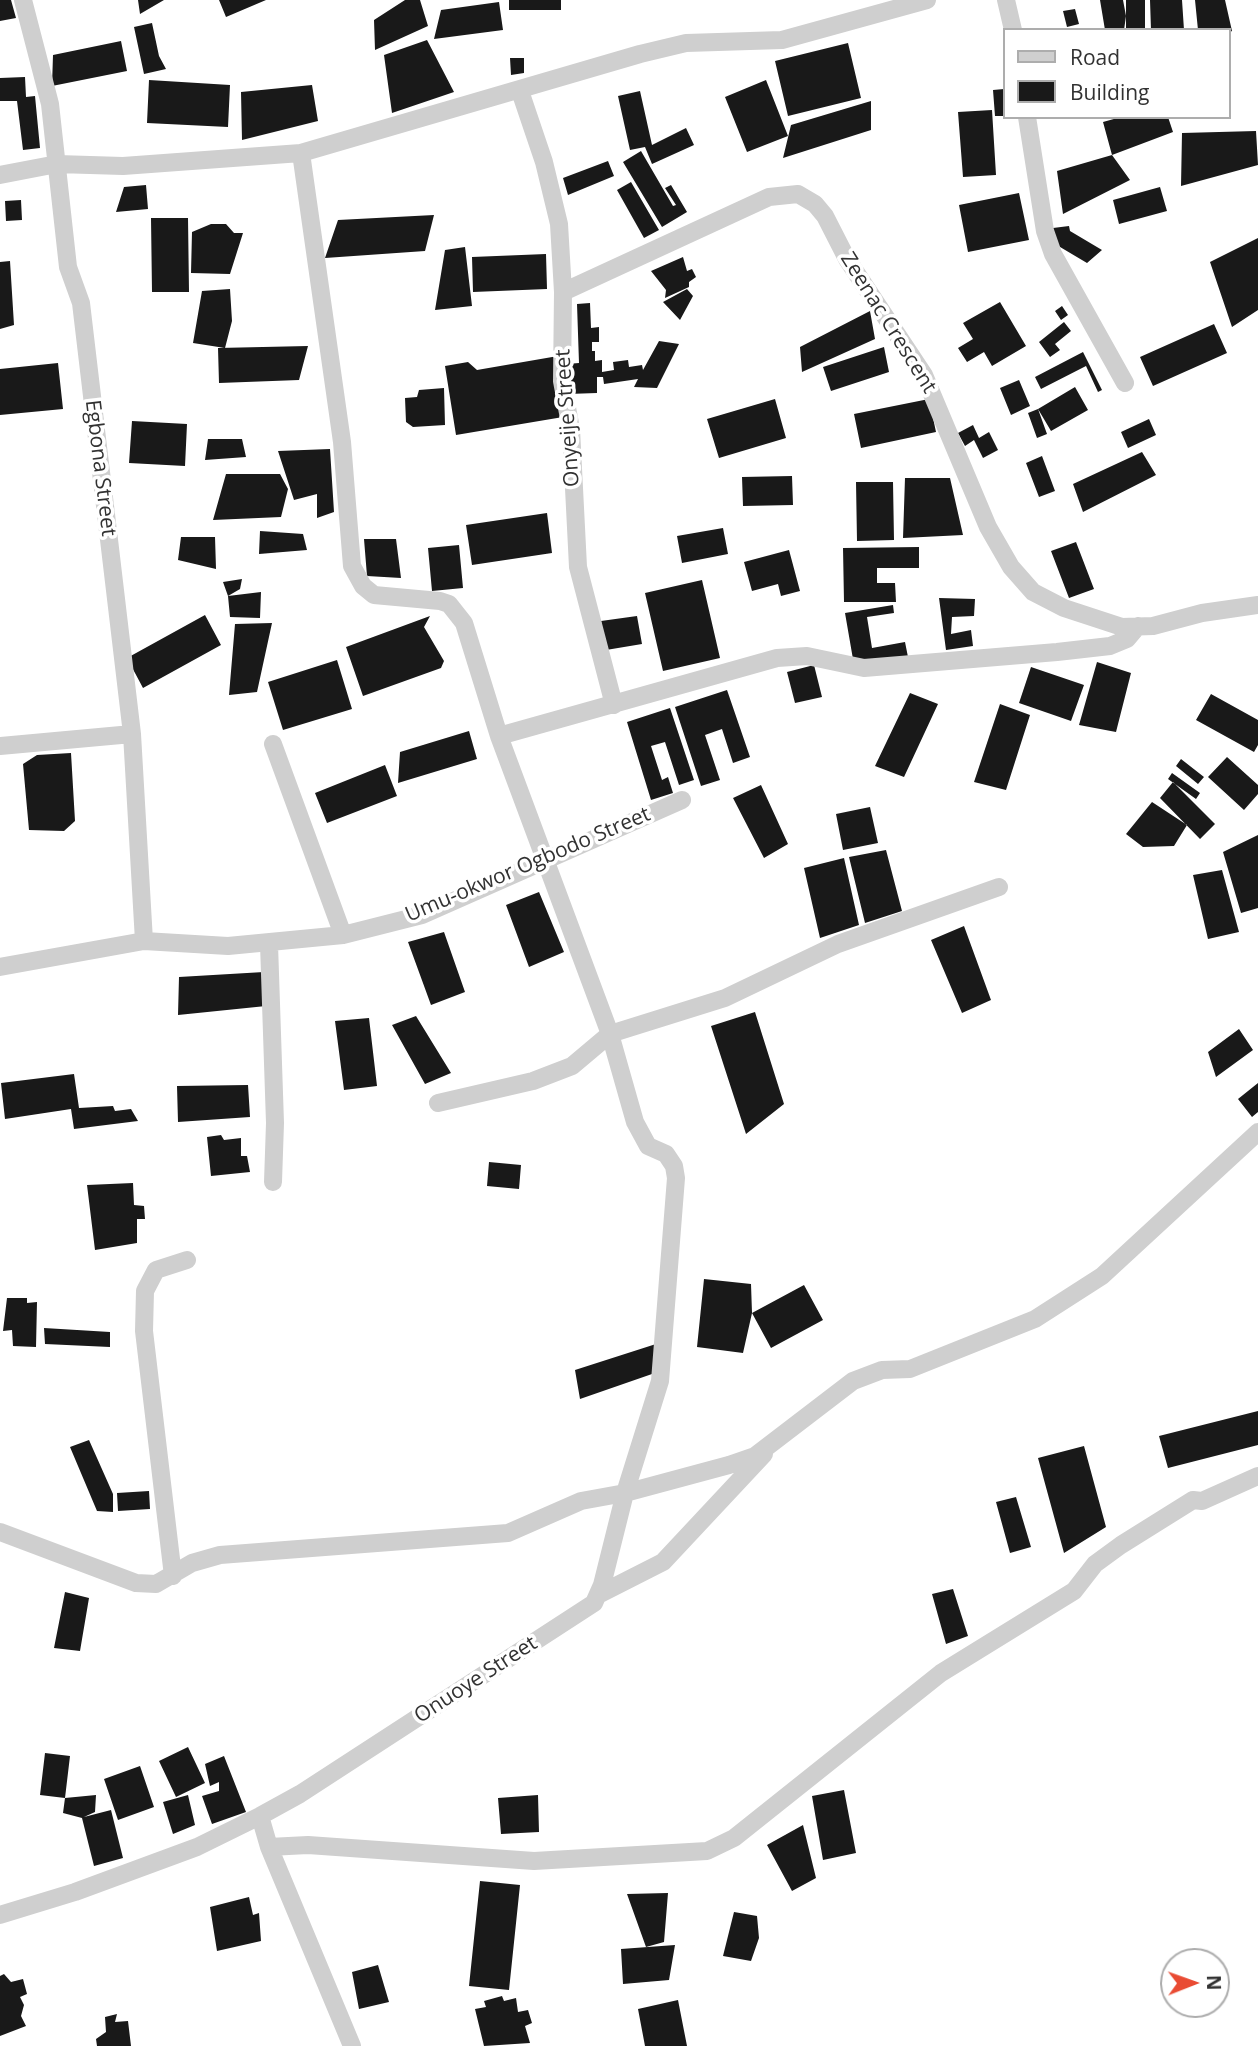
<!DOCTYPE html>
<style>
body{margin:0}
#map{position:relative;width:1258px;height:2046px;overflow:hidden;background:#fff;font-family:"Open Sans",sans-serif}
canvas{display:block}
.legend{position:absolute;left:1003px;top:28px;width:228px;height:91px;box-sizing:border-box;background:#fff;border:2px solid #adadad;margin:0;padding:9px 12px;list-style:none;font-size:21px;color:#323232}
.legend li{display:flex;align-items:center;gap:14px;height:35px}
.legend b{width:35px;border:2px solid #adadad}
.north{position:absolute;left:1160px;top:1948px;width:70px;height:70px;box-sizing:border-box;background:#fff;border:2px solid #adadad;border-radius:50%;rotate:89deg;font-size:19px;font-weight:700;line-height:28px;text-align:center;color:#323232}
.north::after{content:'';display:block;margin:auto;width:24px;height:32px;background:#e94b33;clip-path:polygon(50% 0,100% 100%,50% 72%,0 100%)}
</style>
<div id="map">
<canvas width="1258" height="2046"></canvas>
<ul class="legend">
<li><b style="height:9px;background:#cfcfcf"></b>Road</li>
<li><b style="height:19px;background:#191919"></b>Building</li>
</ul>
<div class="north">N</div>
</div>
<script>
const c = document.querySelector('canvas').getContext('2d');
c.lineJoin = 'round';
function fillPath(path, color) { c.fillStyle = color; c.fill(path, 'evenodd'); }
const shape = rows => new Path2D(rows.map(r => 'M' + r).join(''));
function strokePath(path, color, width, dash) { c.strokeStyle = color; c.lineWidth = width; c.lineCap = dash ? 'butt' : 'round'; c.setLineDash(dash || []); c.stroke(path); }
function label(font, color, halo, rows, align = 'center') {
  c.font = font + ' "Open Sans",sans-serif'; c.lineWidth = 7; c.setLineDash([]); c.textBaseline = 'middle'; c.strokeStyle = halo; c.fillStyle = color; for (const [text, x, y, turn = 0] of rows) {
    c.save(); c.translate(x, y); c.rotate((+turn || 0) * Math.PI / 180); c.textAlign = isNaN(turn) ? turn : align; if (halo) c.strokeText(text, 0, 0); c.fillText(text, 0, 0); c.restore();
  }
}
fillPath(shape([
 [0,0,11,0,16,18,0,21],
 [138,0,164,0,140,14],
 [219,0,266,0,226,17],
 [405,0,420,0,428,26,375,50,374,20],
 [509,0,561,0,561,10,509,10],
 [1100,0,1123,0,1126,16,1126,0,1145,0,1145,30,1126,30,1126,16,1124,30,1105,30],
 [1150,0,1182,0,1184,30,1151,30],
 [1195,0,1225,0,1232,31,1228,33,1228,30,1198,30],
 [499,2,503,30,434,39,441,10],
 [1075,9,1079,24,1067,27,1063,11],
 [152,23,159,56,166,69,144,74,134,27],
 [427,40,454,92,392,113,384,55],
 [121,41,127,71,52,86,53,55],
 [848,43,861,98,788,116,775,61],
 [510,58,524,58,524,73,511,75],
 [25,77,26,97,35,96,40,148,23,150,17,101,0,101,0,78],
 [149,80,230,85,228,127,147,123],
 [766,80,788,136,747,152,725,97],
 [312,85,318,121,242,140,241,92],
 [1004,89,1004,116,995,116,993,90],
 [640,91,652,145,686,128,694,145,652,164,645,147,630,150,618,96],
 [871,101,871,130,783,158,791,125],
 [992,110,996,175,963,177,958,112],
 [1121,117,1168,117,1173,132,1112,155,1103,122],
 [1256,131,1258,165,1181,186,1182,133],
 [641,151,673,206,676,205,665,188,671,185,687,212,662,227,623,162],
 [1112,155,1130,180,1063,214,1057,171],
 [608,161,614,176,568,195,563,178],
 [631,182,659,230,644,238,617,190],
 [146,185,148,209,116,212,124,187],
 [1160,187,1167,211,1119,224,1113,200],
 [1019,193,1029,240,968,252,959,205],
 [21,200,22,220,6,221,5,201],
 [434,215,425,251,325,258,338,220],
 [151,218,188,218,189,292,152,292],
 [211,224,226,224,234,233,243,233,230,274,191,273,192,232],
 [1069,226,1070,231,1102,250,1087,263,1055,244,1053,228],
 [1258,238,1258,310,1232,327,1210,262],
 [465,247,472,306,435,310,445,250],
 [546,254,547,289,473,292,472,257],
 [683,257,687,271,692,269,696,277,689,282,689,287,665,298,666,290,651,271],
 [10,261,14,325,0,329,0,262],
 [230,289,232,321,225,348,193,343,202,291],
 [687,289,693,296,680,320,663,302],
 [1000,302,1026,346,992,366,984,352,967,362,958,348,973,339,963,323],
 [590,303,591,328,599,327,599,342,592,342,592,351,595,351,595,361,602,360,602,372,614,370,613,362,628,360,629,367,642,365,643,370,659,341,679,344,657,388,634,387,638,379,604,384,603,377,597,377,597,393,568,394,567,364,579,363,577,304],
 [1062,306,1068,315,1061,320,1055,311],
 [870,311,875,339,802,372,800,347],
 [1064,322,1071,331,1055,344,1060,350,1050,357,1039,342],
 [1214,324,1227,353,1153,386,1140,357],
 [308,346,299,380,219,383,218,348],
 [884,347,889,372,831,391,823,367],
 [1083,352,1102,390,1098,392,1086,366,1041,389,1035,377],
 [558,356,569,416,456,435,445,366,468,362,477,370],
 [58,363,63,409,0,415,0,369],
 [1019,380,1030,406,1011,415,1000,388],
 [1075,387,1088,410,1051,431,1038,409],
 [444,388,445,425,413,427,406,422,405,398,417,397,419,390],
 [775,399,786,438,719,458,707,419],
 [929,399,936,432,861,448,854,414],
 [1038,409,1047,434,1037,438,1028,413],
 [1149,419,1156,435,1128,448,1121,432],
 [132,421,187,424,185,466,129,463],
 [973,425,979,438,989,432,998,450,983,458,974,440,965,446,958,433],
 [208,439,242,439,246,457,205,460],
 [330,449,334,512,317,518,317,494,294,500,278,451],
 [1142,452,1156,475,1083,512,1073,484],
 [1042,456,1055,491,1039,497,1026,463],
 [226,474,280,474,288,489,281,517,213,520],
 [792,476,793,505,743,506,742,477],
 [905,478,950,478,963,535,903,538],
 [856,482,893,482,894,540,857,541],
 [547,513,552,553,472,565,466,525],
 [723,528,728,554,682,563,677,536],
 [260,531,303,534,307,550,259,554],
 [181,537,215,537,216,569,178,560],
 [364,539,396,539,401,578,367,576],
 [1076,542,1094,589,1069,598,1051,551],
 [459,545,463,588,432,591,428,548],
 [919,547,919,568,877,568,877,583,895,583,896,602,844,602,843,548],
 [789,550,800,591,781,596,778,584,752,591,744,562],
 [242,579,240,589,228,596,223,582],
 [702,580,720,658,663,671,645,593],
 [261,592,260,618,230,617,228,596],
 [939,598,975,599,974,616,952,617,951,634,971,630,973,646,946,650],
 [893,605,894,613,867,617,872,648,905,642,908,657,854,665,845,613],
 [205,615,221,645,143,688,127,658],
 [430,616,424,627,444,661,441,668,363,696,346,647],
 [637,616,642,644,606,650,601,621],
 [272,623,257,692,229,695,235,624],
 [337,660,352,709,283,730,268,682],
 [1097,662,1131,673,1116,732,1079,725],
 [814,665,822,697,795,703,787,672],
 [1031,667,1084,685,1071,721,1019,703],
 [727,690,750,757,733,763,722,729,705,735,720,780,701,786,675,707],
 [910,693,938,704,904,777,875,766],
 [1211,694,1258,720,1258,745,1254,752,1196,720],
 [1000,704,1030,715,1006,790,974,782],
 [670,708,694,780,679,785,665,742,651,746,662,780,668,777,673,793,651,800,627,722],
 [469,731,477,759,398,783,400,752],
 [71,753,75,821,64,831,29,830,23,764,37,755],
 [1227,757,1258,785,1258,794,1244,810,1208,777],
 [1181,759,1204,777,1198,784,1176,766],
 [385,765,397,796,327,823,315,793],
 [1172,773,1200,793,1196,799,1168,779],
 [1173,782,1215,824,1200,839,1160,798],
 [761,785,788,844,764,858,733,798],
 [1152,802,1187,825,1174,846,1143,847,1126,834],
 [870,807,878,843,843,850,836,814],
 [1258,835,1258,908,1241,913,1223,852],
 [886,850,902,911,865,923,849,857],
 [844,858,859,925,820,938,804,868],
 [1222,870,1239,932,1208,939,1193,875],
 [539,892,564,952,529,967,506,905],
 [964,926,991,1000,962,1013,931,940],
 [444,932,465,992,431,1005,408,942],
 [264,972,266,1006,178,1015,179,977],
 [755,1012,784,1104,746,1134,711,1026],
 [416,1016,451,1073,425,1084,392,1025],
 [369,1018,377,1086,344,1090,335,1021],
 [1239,1029,1253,1050,1216,1077,1208,1052],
 [74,1074,79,1108,113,1106,115,1111,131,1109,138,1121,74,1129,71,1109,5,1119,1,1083],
 [1258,1083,1258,1112,1252,1117,1238,1099],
 [248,1085,250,1117,178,1122,177,1086],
 [221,1135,224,1140,241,1138,241,1156,247,1156,250,1172,211,1176,207,1137],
 [489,1162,521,1165,519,1189,487,1186],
 [133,1183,134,1205,144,1206,145,1219,137,1219,137,1243,95,1250,87,1185],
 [704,1279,751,1284,752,1313,743,1353,697,1347],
 [804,1285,823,1320,771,1348,752,1313],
 [7,1298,27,1298,27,1303,37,1302,36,1347,13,1346,12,1330,3,1331],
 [44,1328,110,1332,110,1347,45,1344],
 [656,1344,652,1374,580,1399,575,1370],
 [1258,1411,1258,1445,1168,1468,1159,1436],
 [89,1440,113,1494,113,1512,97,1511,70,1447],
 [1084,1446,1106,1527,1064,1553,1038,1458],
 [149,1491,150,1509,118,1511,117,1493],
 [1016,1497,1031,1547,1010,1553,996,1502],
 [953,1589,968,1636,946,1644,932,1594],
 [65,1592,89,1598,80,1651,54,1648],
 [188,1747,205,1783,176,1797,159,1761],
 [45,1753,70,1756,65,1798,40,1795],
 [224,1756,246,1812,212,1824,202,1796,219,1791,219,1782,210,1786,205,1764],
 [140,1766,154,1807,118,1820,104,1779],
 [844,1790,856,1853,823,1860,812,1796],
 [96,1795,95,1812,84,1817,111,1810,123,1858,94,1866,82,1818,63,1813,65,1798],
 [188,1795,195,1825,173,1834,163,1802],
 [538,1795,539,1832,501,1834,498,1798],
 [803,1825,816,1878,792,1891,767,1845],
 [480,1881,520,1885,509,1990,469,1986],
 [668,1893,664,1942,646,1947,627,1894],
 [249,1897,253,1915,259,1913,261,1941,217,1951,210,1907],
 [734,1912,757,1916,759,1938,751,1961,723,1956],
 [675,1945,669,1980,623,1984,621,1949],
 [378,1965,389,2002,359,2009,352,1972],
 [4,1974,11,1982,23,1979,27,1994,20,1997,24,2005,21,2016,26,2026,0,2036,0,1976],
 [502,1996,504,2001,516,1998,518,2012,528,2010,532,2023,525,2026,530,2043,484,2046,475,2009,486,2007,484,2001],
 [678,2000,687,2046,645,2046,638,2009],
 [117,2014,115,2022,128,2021,131,2046,97,2046,96,2039,106,2032,105,2017]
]), '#191919');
strokePath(shape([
 [23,0,50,104,68,267,81,303,132,734,144,941],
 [1006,0,1013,30],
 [520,91,544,162,559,224,563,292,562,381,571,429,578,567,614,705],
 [1027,117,1045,231,1053,254,1125,383],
 [0,175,57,164,123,166,301,153,640,54,686,43,782,40,927,0],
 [563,292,769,197,798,194,815,204,825,216,847,259,924,375,988,527,1011,567,1033,592,1064,608,1122,627,1153,626,1202,613,1258,605],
 [499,736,777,658,807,656,864,668,1057,652,1110,646,1127,639,1138,626],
 [273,744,343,935],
 [0,746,132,734],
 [269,944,275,1123,273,1182],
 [0,967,144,941,228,946,343,935,422,915,682,800],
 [438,1103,533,1081,572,1066,610,1034,725,998,838,944,999,887],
 [0,1532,136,1583,156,1584,192,1563,220,1555,508,1533,581,1501,625,1493,729,1465,755,1456,853,1381,882,1370,910,1369,1035,1319,1102,1276,1258,1132],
 [173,1576,144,1331,145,1291,156,1270,187,1260],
 [598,1595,663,1562,764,1454],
 [260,1816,269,1847,352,2046],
 [269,1847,308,1845,534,1861,707,1851,734,1838,941,1673,1074,1591,1095,1564,1121,1545,1193,1500,1202,1501,1258,1476],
 [0,1915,75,1892,197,1847,260,1816,300,1794,594,1603,602,1585,625,1493,660,1381,676,1178,674,1166,666,1154,648,1146,635,1122,610,1034,499,736,464,623,449,604,440,601,374,595,363,586,352,566,342,442,301,153]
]), '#cfcfcf', 18);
label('21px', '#323232', '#fff', [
 ["Zeenac Crescent",888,323,58],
 ["Onyeije Street",568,418,-94],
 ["Egbona Street",100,468,83],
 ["Umu-okwor Ogbodo Street",528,865,-23],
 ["Onuoye Street",476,1680,-33]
]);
</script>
